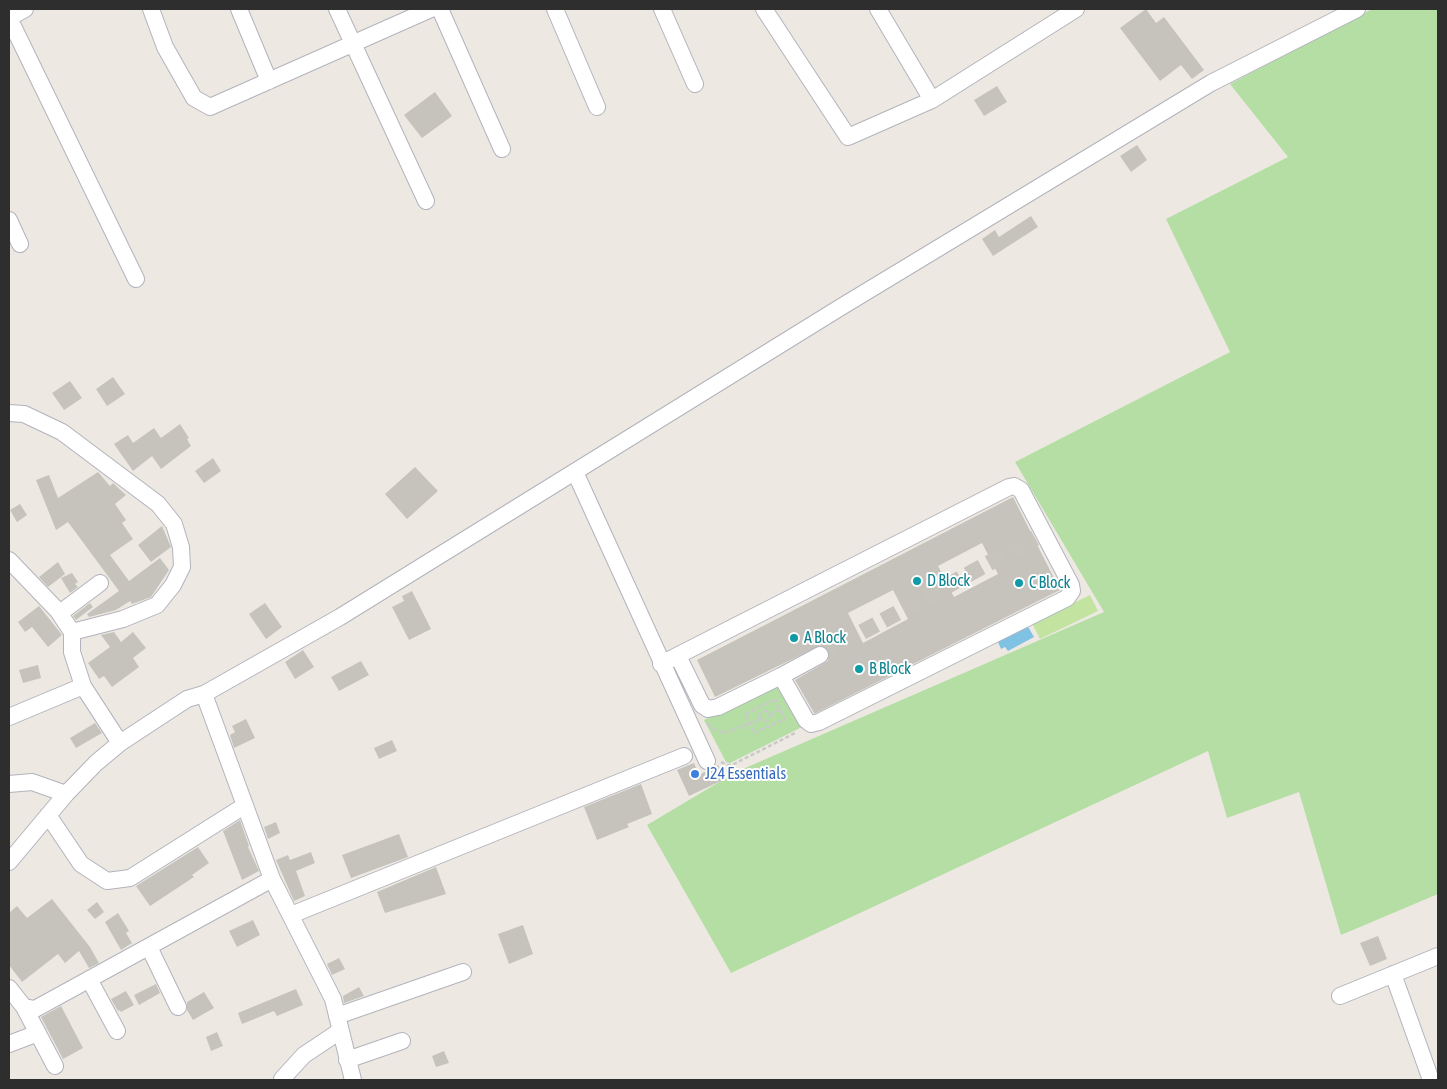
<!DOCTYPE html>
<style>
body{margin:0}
#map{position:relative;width:1447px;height:1089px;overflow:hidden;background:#ede9e2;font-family:"Asap Condensed",sans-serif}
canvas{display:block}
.frame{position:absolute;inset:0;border:10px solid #2e2e2e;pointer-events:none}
</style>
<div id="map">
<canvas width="1447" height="1089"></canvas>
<div class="frame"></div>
</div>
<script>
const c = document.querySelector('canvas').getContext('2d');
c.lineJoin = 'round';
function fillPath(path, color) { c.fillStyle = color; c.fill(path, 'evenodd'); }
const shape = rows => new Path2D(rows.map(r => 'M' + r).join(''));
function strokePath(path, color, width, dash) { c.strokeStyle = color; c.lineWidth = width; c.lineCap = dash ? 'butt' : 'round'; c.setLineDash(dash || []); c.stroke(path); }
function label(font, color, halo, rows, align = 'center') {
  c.font = font + ' "Asap Condensed",sans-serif'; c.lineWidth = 4; c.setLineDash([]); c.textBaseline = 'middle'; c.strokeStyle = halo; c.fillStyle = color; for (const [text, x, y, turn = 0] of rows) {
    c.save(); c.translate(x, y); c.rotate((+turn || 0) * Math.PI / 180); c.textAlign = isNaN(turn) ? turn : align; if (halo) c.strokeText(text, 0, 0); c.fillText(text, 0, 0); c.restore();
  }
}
fillPath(shape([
 [1372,9,1438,9,1438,894,1341,935,1299,792,1227,818,1208,751,731,973,647,825,736,772,1104,612,1015,462,1230,352,1166,219,1288,157,1230,84],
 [772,686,781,688,804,726,730,763,726,762,704,720]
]), '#b4dea4');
fillPath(shape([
 [1090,595,1098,611,1040,639,1032,623]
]), '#c3e4a1');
fillPath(shape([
 [1027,625,1034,637,1008,651,1005,647,1001,649,998,642]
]), '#80c2e4');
fillPath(shape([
 [1146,9,1156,23,1164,17,1204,70,1192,79,1181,65,1160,81,1120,28],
 [997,86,1007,102,984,116,974,100],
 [435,92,452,116,422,138,404,115],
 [1137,145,1147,160,1131,172,1120,156],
 [1031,216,1038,227,993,256,982,239,995,230,999,237],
 [113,377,125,394,107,406,96,389],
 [70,381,82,398,64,410,52,393],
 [180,424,189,438,187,439,191,446,161,469,152,456,133,471,114,444,128,435,133,443,154,428,161,438],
 [213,458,221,471,204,483,195,471],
 [415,467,438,491,407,519,385,494],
 [98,472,110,486,113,483,126,495,115,504,126,520,122,523,133,539,110,555,129,581,160,558,169,570,151,597,132,604,130,601,116,610,89,617,87,614,119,591,68,522,56,530,36,480,49,475,58,498],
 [1013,497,1060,590,816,713,814,713,795,680,828,661,829,651,821,645,715,697,697,660],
 [982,543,998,574,954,597,938,566],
 [893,590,908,619,863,643,848,613],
 [20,504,27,515,17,522,10,510],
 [162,526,171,547,151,562,138,545],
 [58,562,65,574,48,587,39,577],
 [72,573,78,582,75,584,78,587,70,593,61,578],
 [412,591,431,629,409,640,392,607,404,601,402,596],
 [90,603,93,607,76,620,73,616],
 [265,603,282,627,266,639,249,614],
 [39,606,62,635,48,647,32,627,25,632,18,622],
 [114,632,121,642,133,632,146,648,133,658,139,667,112,687,104,676,99,679,88,663,110,647,101,635],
 [303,650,314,667,295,679,285,662],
 [361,661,369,675,339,691,331,677],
 [38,665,41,678,23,683,19,670],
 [246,719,255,738,234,748,230,735,235,732,232,726],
 [95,723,102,733,76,748,70,738],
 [392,740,397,751,379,759,374,748],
 [694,763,699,775,718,765,725,779,689,796,677,770],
 [641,784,652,814,627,824,629,827,597,840,584,807],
 [240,820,249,846,248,847,259,871,242,880,223,831],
 [276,822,280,833,268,839,264,827],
 [399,834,408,857,351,878,342,855],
 [198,847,209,863,192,875,194,877,150,906,136,886],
 [311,852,315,863,296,871,305,896,294,901,276,860,288,855,290,860],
 [436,867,446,894,385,913,377,892],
 [52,899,90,947,99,963,89,968,79,951,65,963,58,954,22,982,9,965,9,913,17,906,27,918],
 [97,902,104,912,95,919,87,910],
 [118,913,129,931,126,933,132,943,121,950,105,922],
 [253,920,260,935,237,947,229,931],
 [523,925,533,954,509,964,498,934],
 [1378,936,1387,959,1370,966,1360,943],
 [339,958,345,969,332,975,327,964],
 [156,984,160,993,139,1005,134,995],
 [359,987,364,996,344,1003,343,996],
 [296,989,303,1005,277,1016,274,1011,242,1024,238,1013],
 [126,991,134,1005,121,1012,119,1010,118,1011,111,999],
 [204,992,214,1008,193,1020,187,1010,187,1002],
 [61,1006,83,1048,63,1059,41,1017],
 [217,1032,223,1046,211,1051,206,1037],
 [444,1051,449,1063,436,1067,432,1056]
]), '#c6c3bd');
strokePath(shape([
 [820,655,1035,538]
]), '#c7c4be', 16, [16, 8]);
const minor = shape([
 [151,9,165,47,194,98,210,107,431,9],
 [239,9,269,81],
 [337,9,426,201],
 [440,9,502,149],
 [555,9,597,107],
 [662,9,695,84],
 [764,9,848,137,932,100,1076,9],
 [878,9,932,100],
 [9,18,136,279],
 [9,18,25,9],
 [9,220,20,244],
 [9,413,24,414,62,432,158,504,174,524,181,547,182,567,173,585,157,605,123,619,72,632],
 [575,472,707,761],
 [9,560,58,611,72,632,72,652,83,686,120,743],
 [60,613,100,583],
 [678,656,702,705,708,709,718,707,781,676,820,655],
 [661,664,1009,487,1014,486,1021,490,1071,585,1072,591,1067,598,819,722,811,724,806,720,781,676],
 [204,694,272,879,333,999,353,1080],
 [9,717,83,686],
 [9,784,32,782,66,794],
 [48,815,81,864,107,881,130,878,244,806],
 [9,862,66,794,96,763,120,743,187,699,204,694,340,617,841,307,1211,83,1357,9],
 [291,915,684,756],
 [149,947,178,1007],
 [1393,974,1431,1080],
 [89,979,117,1031],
 [9,988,24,1007,55,1066],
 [1340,996,1438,956],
 [24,1007,35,1009,272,879],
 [337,1016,463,972],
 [9,1044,38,1033],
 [347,1060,402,1041],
 [282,1079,304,1055,340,1031]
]);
strokePath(minor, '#b2b3bc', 18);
strokePath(shape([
 [775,699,785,719,754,733,745,714,775,699],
 '760 716a5 5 0 1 1 10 0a5 5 0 1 1-10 0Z',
 [770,714,781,709],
 [708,724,716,730,725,733,761,719],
 [721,762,728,765,732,765,797,732]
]), '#c9c9c9', 2.5, [4, 2.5]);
strokePath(minor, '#fff', 16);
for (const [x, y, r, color] of [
 [917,581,5,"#0f9aa8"],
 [1019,583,5,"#0f9aa8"],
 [794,638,5,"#0f9aa8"],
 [859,669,5,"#0f9aa8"],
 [695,774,5,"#3f7fe0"]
]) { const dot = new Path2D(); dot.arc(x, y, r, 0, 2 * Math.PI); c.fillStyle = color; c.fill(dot); strokePath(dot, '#fff', 2); }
label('16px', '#0d838f', '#fff', [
 ["D Block",927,581],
 ["C Block",1029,583],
 ["A Block",804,638],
 ["B Block",869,669]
], 'left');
label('16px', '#366cbe', '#fff', [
 ["J24 Essentials",705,774]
], 'left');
</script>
